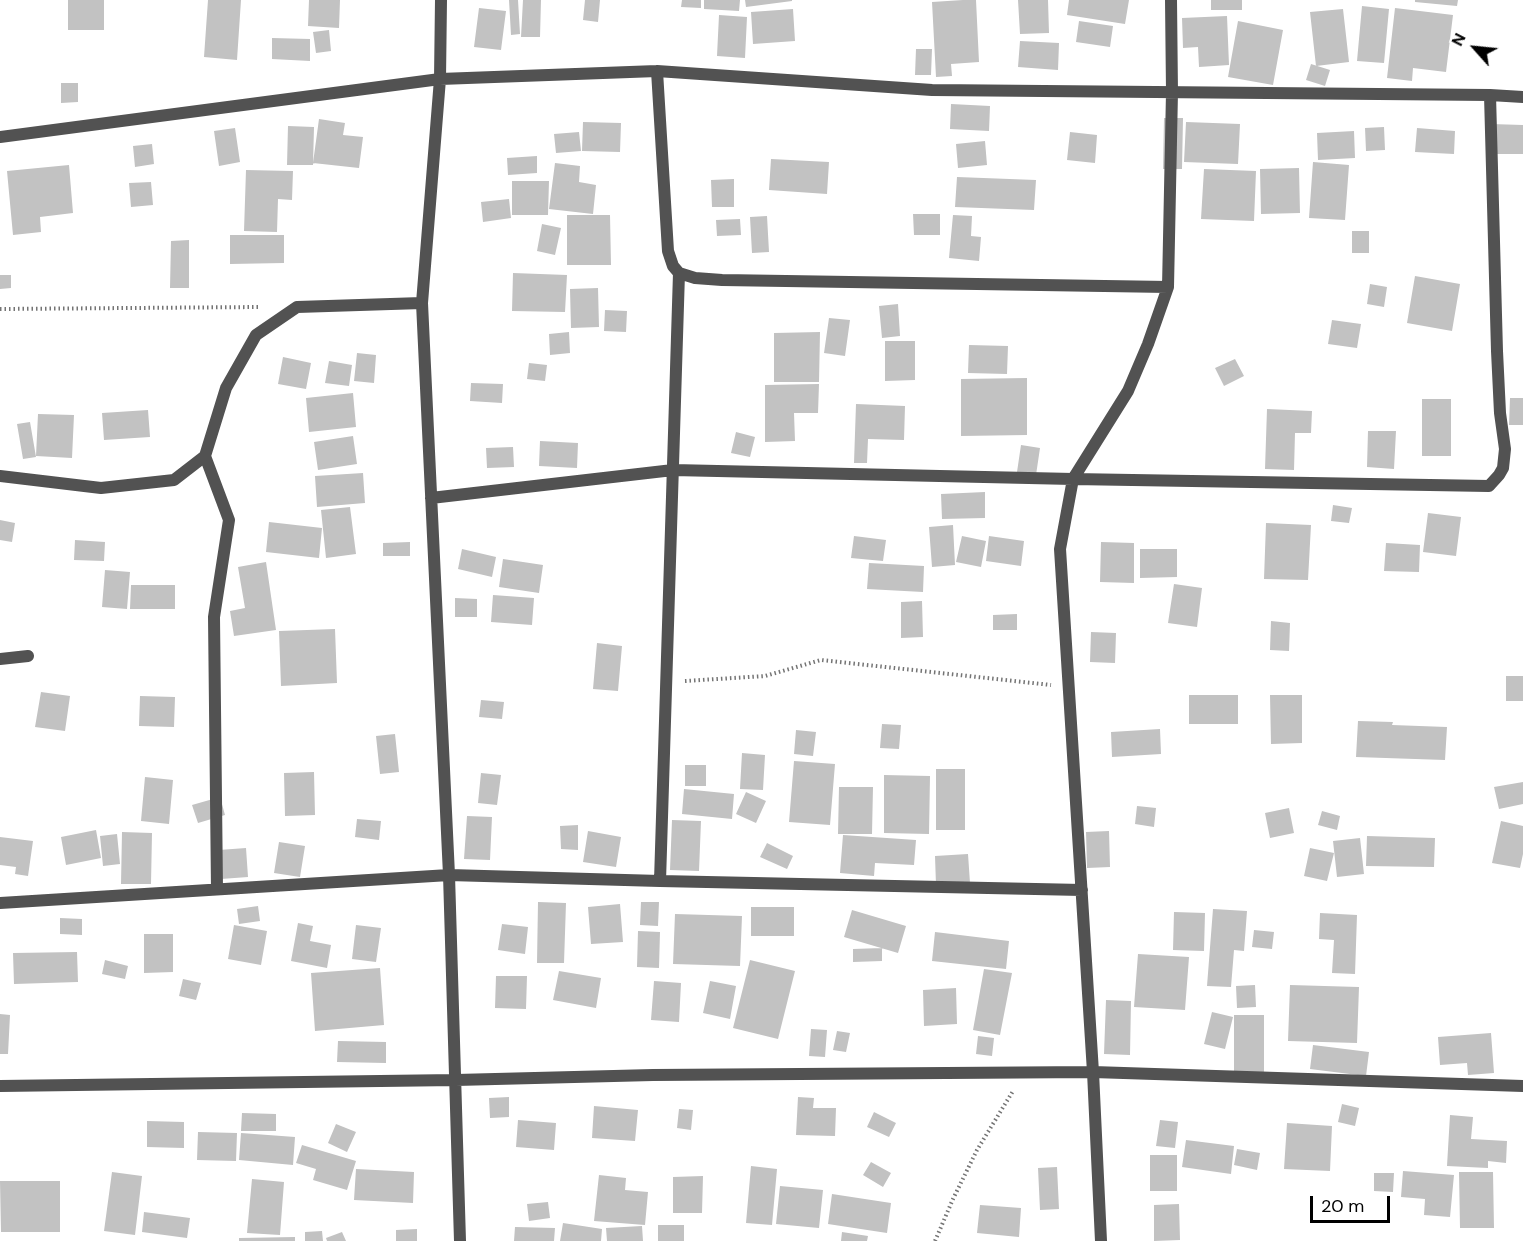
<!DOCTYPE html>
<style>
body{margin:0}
#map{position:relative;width:1523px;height:1241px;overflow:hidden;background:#fff;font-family:"DM Sans",sans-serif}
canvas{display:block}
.north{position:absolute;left:1445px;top:18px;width:60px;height:60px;-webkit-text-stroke:4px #fff;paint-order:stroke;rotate:297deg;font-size:16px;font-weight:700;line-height:24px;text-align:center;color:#000}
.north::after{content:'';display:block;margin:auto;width:21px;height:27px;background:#000;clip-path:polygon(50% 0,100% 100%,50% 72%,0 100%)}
.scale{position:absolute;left:1310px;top:1196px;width:80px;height:27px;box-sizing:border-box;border:3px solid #000;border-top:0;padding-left:8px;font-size:18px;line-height:21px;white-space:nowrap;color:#000;-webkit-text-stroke:4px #fff;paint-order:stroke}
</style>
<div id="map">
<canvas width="1523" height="1241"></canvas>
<div class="north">N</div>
<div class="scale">20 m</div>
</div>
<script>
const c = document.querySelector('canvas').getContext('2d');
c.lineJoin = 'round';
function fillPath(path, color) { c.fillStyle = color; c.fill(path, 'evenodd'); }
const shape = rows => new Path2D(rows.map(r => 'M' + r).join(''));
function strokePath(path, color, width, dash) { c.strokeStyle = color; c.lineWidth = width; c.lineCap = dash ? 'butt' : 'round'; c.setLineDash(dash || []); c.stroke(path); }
fillPath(shape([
 [68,0,104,0,104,30,68,30],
 [208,0,241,0,237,60,204,57],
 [309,0,340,0,339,28,308,26],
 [509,0,518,0,520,34,511,35],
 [523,0,541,0,540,37,521,37],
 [585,0,600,0,598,22,583,20],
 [682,0,701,0,701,8,681,7],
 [704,0,740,0,739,11,704,9],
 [745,0,792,0,792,1,746,7],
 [963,0,976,0,979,62,951,64,952,76,936,77,932,2],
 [1018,0,1048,0,1049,33,1020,34],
 [1069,0,1129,0,1125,24,1067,15],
 [1211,0,1242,0,1242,10,1211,10],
 [1415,0,1458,0,1457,6,1415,2],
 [1362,6,1389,9,1384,63,1357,61],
 [479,8,506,11,501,50,474,47],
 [1395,8,1453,15,1446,72,1413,68,1412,81,1387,78],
 [793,9,795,41,753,44,751,12],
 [1343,9,1349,62,1316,66,1310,12],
 [719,15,747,17,745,58,717,56],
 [1227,16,1229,65,1199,67,1198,47,1183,48,1182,18],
 [1079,21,1113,26,1110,47,1076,42],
 [1238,21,1283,30,1273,85,1228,77],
 [329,30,331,51,316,53,313,32],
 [272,38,310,39,310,61,272,59],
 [1020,41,1059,43,1058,70,1018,67],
 [916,49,932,49,931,75,915,75],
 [1311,64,1330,70,1325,86,1306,80],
 [61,83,78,83,78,102,61,103],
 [951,104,990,106,989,131,950,129],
 [1164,118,1183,118,1182,169,1163,169],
 [319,119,345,123,343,135,363,137,359,168,313,163],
 [583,122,621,123,620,152,582,151],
 [1186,122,1240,124,1238,164,1184,162],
 [1491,124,1523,125,1523,154,1491,154],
 [288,126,314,127,313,165,287,165],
 [1384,127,1385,150,1366,151,1365,128],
 [235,128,240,162,219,166,214,131],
 [1417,128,1455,131,1454,154,1415,152],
 [1354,131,1355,158,1318,160,1317,133],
 [579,132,581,151,556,153,554,134],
 [1070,132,1097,135,1095,163,1067,160],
 [985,141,987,165,958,168,956,144],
 [152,144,154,164,135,167,133,146],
 [537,156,537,173,508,175,507,158],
 [771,159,829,162,827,194,769,190],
 [1313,162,1349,165,1345,220,1309,218],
 [555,163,580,166,579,182,596,185,593,214,549,209],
 [69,165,73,213,40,217,41,232,13,235,7,171],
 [1299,168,1300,213,1261,214,1260,169],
 [1204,169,1256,171,1254,221,1201,219],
 [246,170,293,171,292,200,278,199,277,232,244,231],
 [957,177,1036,180,1034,210,955,207],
 [734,179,734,207,712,207,711,180],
 [512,181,549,181,548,215,512,215],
 [151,182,153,205,131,207,129,183],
 [509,199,511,218,483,222,481,202],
 [913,214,940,214,940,235,914,235],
 [567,215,610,215,611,265,567,265],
 [953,215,972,216,971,236,981,237,979,261,949,258],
 [767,216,769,252,752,253,750,217],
 [740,219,741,235,717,236,716,220],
 [542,224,561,228,555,255,537,251],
 [1352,231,1369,231,1369,253,1352,253],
 [230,235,284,235,284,263,230,264],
 [189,240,189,288,170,288,171,241],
 [513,273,567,275,565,312,512,311],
 [0,275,11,275,11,288,0,289],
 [1415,276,1460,284,1452,331,1407,323],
 [1370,284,1387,287,1384,307,1367,304],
 [598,288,599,327,571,328,570,289],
 [898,304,900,336,882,338,879,306],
 [605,310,627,311,626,332,604,331],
 [829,318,850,320,845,356,824,353],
 [1332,320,1361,324,1357,348,1328,344],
 [569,332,570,353,550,355,549,334],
 [820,332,819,382,774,382,774,333],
 [885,341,915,341,915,380,885,381],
 [969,345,1008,346,1007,374,968,373],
 [357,353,376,355,374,383,354,381],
 [283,357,311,363,306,389,278,384],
 [1235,359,1244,376,1224,386,1215,368],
 [329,361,352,365,349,386,325,383],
 [529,363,547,365,545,381,527,379],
 [1027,378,1027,435,961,436,961,379],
 [471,383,503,384,502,403,470,401],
 [819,384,818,413,794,413,795,441,765,442,765,385],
 [353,393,356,427,309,432,306,398],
 [1510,398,1523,398,1523,425,1509,425],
 [1422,399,1451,399,1451,456,1422,456],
 [856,404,905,406,904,440,868,439,867,463,854,463],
 [1267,409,1312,411,1311,433,1295,433,1294,470,1265,469],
 [148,410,150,437,104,440,102,413],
 [38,414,74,415,72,458,36,456],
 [30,422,36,457,23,459,17,424],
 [1368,431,1396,431,1394,469,1367,467],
 [736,432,755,437,750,457,731,453],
 [353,436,357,464,318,470,314,442],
 [540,441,578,443,577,468,539,466],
 [1021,445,1040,448,1036,475,1017,472],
 [513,447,514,467,487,468,486,448],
 [363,473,365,503,317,507,315,476],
 [985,492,985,518,942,519,941,494],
 [1333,505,1352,508,1349,523,1331,521],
 [350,507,356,554,326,558,321,510],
 [1428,513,1461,517,1456,556,1423,552],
 [0,520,15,523,12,542,0,540],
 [269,522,322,528,319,558,266,552],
 [1266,523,1311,525,1308,580,1264,579],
 [953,525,955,565,932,567,929,527],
 [854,536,886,540,883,561,851,558],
 [962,536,986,541,981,567,956,562],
 [989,536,1024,541,1021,566,986,561],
 [75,540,105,542,104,561,74,560],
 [410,542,410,556,383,556,383,543],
 [1101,542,1134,543,1134,583,1100,582],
 [1386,543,1420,545,1419,572,1384,571],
 [462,549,496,557,492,577,458,569],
 [1140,549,1177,549,1177,577,1140,578],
 [503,559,543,565,539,593,499,587],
 [266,562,276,630,234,636,230,611,245,608,238,567],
 [869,563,924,566,923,592,867,589],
 [105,570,130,572,127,609,102,607],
 [1174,584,1202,588,1197,627,1168,623],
 [131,585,175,585,175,609,130,609],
 [493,595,534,598,532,625,491,622],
 [455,598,477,599,477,617,455,617],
 [922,601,923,637,901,638,901,602],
 [1017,614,1017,630,993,630,993,615],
 [1271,621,1290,623,1289,651,1270,650],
 [335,629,337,683,281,686,279,631],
 [1091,632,1116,633,1115,663,1090,662],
 [597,643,622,646,618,691,593,689],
 [1506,676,1523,676,1523,701,1506,701],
 [41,692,70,696,65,731,35,727],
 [1189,695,1238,695,1238,724,1189,724],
 [1270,695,1302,695,1302,743,1271,744],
 [140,696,175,697,174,727,139,726],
 [481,700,504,702,502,719,479,717],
 [1358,721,1393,722,1392,725,1447,727,1445,760,1356,757],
 [882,724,901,725,899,749,880,748],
 [1160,729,1161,754,1112,757,1111,732],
 [796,730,816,732,813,756,794,754],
 [395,734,399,772,380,774,376,736],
 [742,753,765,755,763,790,740,789],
 [794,761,835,764,830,825,789,822],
 [685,765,706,765,706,786,685,786],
 [936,769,965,769,965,830,936,830],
 [314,772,315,815,285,816,284,773],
 [481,773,501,775,497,805,478,803],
 [884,775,930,776,929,834,884,833],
 [145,777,173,780,169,824,141,821],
 [1523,782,1523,804,1499,809,1494,787],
 [839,787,873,787,872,834,838,834],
 [684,789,734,794,732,819,682,814],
 [746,792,766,801,756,823,736,814],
 [220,797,225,815,198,823,192,805],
 [1137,806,1156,808,1154,827,1135,824],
 [1289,808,1294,833,1270,838,1265,813],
 [1322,811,1340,816,1337,830,1318,825],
 [467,816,492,817,490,860,464,859],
 [357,819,381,821,379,840,355,837],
 [672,820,701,821,699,871,670,870],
 [1501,821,1523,826,1523,854,1520,868,1492,863],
 [578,825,578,850,561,849,560,826],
 [96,830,101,858,66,865,61,837],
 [588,831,621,837,616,867,583,862],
 [1109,831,1110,867,1087,868,1086,832],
 [122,832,152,833,151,884,121,884],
 [117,834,120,864,103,866,100,836],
 [843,835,916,840,914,865,875,863,874,876,840,873],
 [1367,836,1435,838,1434,867,1366,866],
 [0,837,33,841,28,876,15,874,16,867,0,865],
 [1360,838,1364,874,1337,877,1333,841],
 [279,842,305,846,300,877,274,873],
 [767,843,793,856,787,869,760,857],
 [246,848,248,877,221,879,219,850],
 [1310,848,1334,853,1327,881,1304,876],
 [968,854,970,883,936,885,935,856],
 [538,902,566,903,564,963,537,963],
 [641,902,659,902,658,926,640,925],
 [620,904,623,942,591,944,588,907],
 [258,906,260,921,239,924,237,909],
 [751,907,794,907,794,936,751,936],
 [1213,909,1247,911,1244,951,1234,950,1231,987,1207,986],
 [852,910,906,926,898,953,844,937],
 [1174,912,1205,913,1204,951,1173,950],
 [1320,913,1357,915,1355,974,1332,973,1334,940,1319,939],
 [675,914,742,916,740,966,673,964],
 [60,918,82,919,82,935,60,934],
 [298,923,313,926,310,941,331,945,327,968,291,961],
 [502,924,528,927,525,954,498,950],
 [234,925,267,931,261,965,228,959],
 [356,925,381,928,376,962,352,959],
 [1254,930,1274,932,1272,949,1252,947],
 [638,931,660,932,659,968,637,967],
 [935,932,1009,941,1006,969,932,961],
 [144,934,173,934,173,972,144,973],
 [882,948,882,961,853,962,853,949],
 [77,952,78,982,14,984,13,953],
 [1138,954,1189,957,1185,1010,1134,1007],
 [105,960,128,966,125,979,102,974],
 [750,960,795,971,778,1039,733,1028],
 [380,968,384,1025,315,1031,311,973],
 [984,969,1012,973,1000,1035,973,1030],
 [559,971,601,978,596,1008,553,1000],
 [496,976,527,976,526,1009,495,1008],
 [183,979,201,983,196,1000,179,996],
 [654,981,681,983,679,1022,651,1020],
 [710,981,736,986,730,1019,703,1013],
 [1255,985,1256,1007,1237,1008,1236,986],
 [1290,985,1359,987,1357,1043,1288,1041],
 [956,988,957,1024,924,1026,923,990],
 [1106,1000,1131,1001,1130,1055,1104,1054],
 [1212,1012,1233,1017,1225,1049,1204,1044],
 [0,1014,10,1015,8,1054,0,1054],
 [1234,1015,1264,1015,1264,1072,1234,1072],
 [811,1029,827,1030,825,1057,809,1056],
 [837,1031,850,1033,846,1052,833,1050],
 [1491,1033,1494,1073,1468,1075,1467,1063,1440,1065,1438,1037],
 [978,1036,994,1038,992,1056,976,1054],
 [338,1041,386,1042,386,1063,337,1062],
 [1313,1045,1369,1052,1366,1076,1310,1069],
 [509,1097,509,1117,490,1118,489,1098],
 [798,1097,814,1098,813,1108,836,1108,835,1136,796,1135],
 [1342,1104,1359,1108,1355,1126,1338,1122],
 [594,1106,638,1110,635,1141,592,1138],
 [679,1109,693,1110,691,1130,677,1128],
 [874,1112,896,1123,889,1137,867,1127],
 [242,1113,276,1114,276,1131,241,1131],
 [1450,1115,1473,1117,1471,1139,1507,1141,1506,1163,1488,1161,1488,1168,1447,1166],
 [518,1120,556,1123,554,1150,516,1147],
 [1160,1120,1178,1122,1175,1148,1156,1146],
 [147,1121,184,1122,184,1148,147,1147],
 [1287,1123,1332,1126,1330,1171,1284,1169],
 [336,1124,356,1132,347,1152,328,1143],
 [198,1132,237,1133,236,1161,197,1160],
 [241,1133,295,1137,293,1165,239,1160],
 [1186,1140,1234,1146,1231,1174,1182,1167],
 [302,1145,356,1161,347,1190,313,1180,316,1169,296,1163],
 [1237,1149,1260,1153,1257,1170,1234,1165],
 [1150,1155,1177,1155,1177,1191,1150,1191],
 [871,1162,891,1173,883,1187,863,1175],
 [751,1166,777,1169,772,1225,746,1223],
 [1057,1167,1059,1209,1040,1210,1038,1168],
 [356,1169,414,1172,413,1203,354,1200],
 [1403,1171,1454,1175,1450,1217,1424,1215,1425,1199,1401,1197],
 [112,1172,142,1176,135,1235,104,1231],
 [1459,1172,1493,1172,1494,1228,1460,1228],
 [1374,1173,1394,1173,1393,1192,1374,1191],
 [599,1175,626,1178,625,1190,648,1192,645,1225,594,1221],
 [703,1176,702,1213,673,1213,673,1177],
 [252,1179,284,1182,280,1235,247,1233],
 [0,1181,60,1181,60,1232,1,1232],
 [780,1186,823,1190,819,1228,776,1224],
 [832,1194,891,1203,887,1233,828,1224],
 [548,1202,550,1218,529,1221,527,1204],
 [1179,1204,1180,1240,1154,1241,1154,1205],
 [980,1205,1021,1208,1019,1237,977,1233],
 [144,1212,190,1218,187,1238,142,1232],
 [563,1223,602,1229,601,1241,560,1241],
 [658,1225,684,1225,684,1241,658,1241],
 [642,1226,643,1241,607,1241,606,1228],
 [515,1227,555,1228,554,1241,514,1241],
 [417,1229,417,1241,396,1241,396,1230],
 [322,1231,323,1241,305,1241,305,1232],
 [342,1232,346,1241,327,1241,326,1238],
 [842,1232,868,1236,867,1241,841,1241],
 [295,1237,295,1241,239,1241,239,1238]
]), '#c2c2c2');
strokePath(shape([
 [0,309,260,307],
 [685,681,765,676,821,660,1051,685],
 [935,1241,953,1199,977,1150,1013,1091]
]), '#747474', 4, [1.5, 3]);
strokePath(shape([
 [441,0,440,79,422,303,449,875,460,1241],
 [657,71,668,251,673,266,679,273,695,278,722,280,1168,287],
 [0,137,440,79,657,71,932,90,1490,95,1523,97],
 [205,456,229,520,214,617,217,889],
 [0,476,101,488,174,480,205,456,226,388,256,335,297,307,422,303],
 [431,498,673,470,1073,479,1489,486,1499,475,1503,468,1505,449,1500,413,1497,351,1490,95],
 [0,659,28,656],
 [660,881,679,273],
 [0,903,449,875,660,881,1082,890],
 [0,1086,456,1080,653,1075,1093,1072,1523,1086],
 [1101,1241,1093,1072,1060,549,1073,479,1128,391,1148,344,1168,287,1172,92,1171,0]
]), '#525252', 12);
</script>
